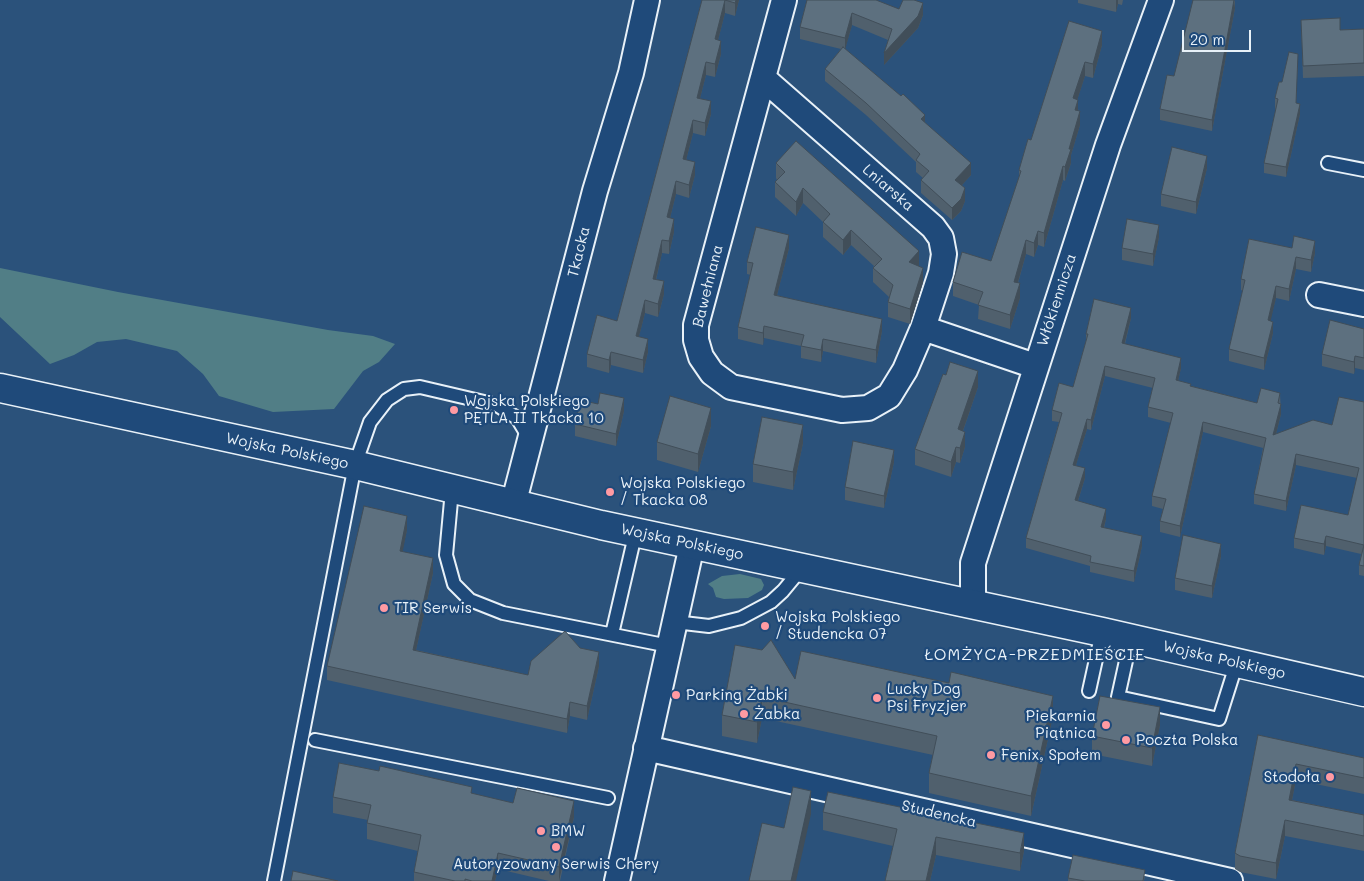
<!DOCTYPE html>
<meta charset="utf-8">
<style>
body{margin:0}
#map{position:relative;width:1364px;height:881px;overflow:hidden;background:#2b527b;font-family:Mali,sans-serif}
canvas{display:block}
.scale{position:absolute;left:1182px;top:30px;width:69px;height:22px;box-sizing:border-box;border:2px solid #e8f1f8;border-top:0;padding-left:6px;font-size:15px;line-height:18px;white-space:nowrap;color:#e8f1f8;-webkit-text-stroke:4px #1f4a7a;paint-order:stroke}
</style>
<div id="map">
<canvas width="1364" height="881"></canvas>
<div class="scale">20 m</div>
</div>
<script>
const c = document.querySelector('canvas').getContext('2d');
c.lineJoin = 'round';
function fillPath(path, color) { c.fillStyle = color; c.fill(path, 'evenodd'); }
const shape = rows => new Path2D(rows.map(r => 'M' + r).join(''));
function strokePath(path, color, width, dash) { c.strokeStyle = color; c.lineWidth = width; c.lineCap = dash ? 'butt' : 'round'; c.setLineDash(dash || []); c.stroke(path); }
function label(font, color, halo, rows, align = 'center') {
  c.font = font + ' Mali,sans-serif'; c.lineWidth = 4.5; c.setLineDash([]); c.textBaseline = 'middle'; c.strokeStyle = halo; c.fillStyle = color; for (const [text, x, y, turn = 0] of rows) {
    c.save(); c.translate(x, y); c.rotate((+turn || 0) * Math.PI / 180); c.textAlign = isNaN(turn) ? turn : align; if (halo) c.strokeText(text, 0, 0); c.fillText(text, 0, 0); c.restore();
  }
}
fillPath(shape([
 [0,268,118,292,328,330,373,336,395,344,379,362,363,371,334,409,273,412,219,396,203,374,177,351,126,339,97,342,74,355,50,364,0,317],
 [740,574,761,579,764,585,762,590,748,598,724,599,716,597,713,588,708,584,722,576]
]), '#517e86');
const service = shape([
 [1328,163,1364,170],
 [452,490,446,555,454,584,470,600,503,613,669,646],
 [675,622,709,626,741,618,771,602,783,591,802,568],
 [612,634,636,531],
 [1131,638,1118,697,1219,719,1237,662],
 [1089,691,1102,632],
 [315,740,608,798],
 [274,881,355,465,370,422,387,400,404,389,420,387,497,405,517,418,529,438]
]);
const minor = shape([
 [763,78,933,227,941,238,944,254,941,273,923,328,905,370,889,396,868,408,842,410,731,387,712,373,701,357,696,340,696,325,784,0],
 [1319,295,1364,304],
 [923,328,1035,366],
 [513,505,595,191,631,73,647,0],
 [973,604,973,563,1108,145,1161,0],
 [646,748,1230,881],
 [617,881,692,545]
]);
const secondary = shape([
 [0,388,355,465,601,525,1102,632,1364,692]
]);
strokePath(service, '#e8f1f8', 16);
strokePath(minor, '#e8f1f8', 28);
strokePath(secondary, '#e8f1f8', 31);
strokePath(service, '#1f4a7a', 12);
strokePath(minor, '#1f4a7a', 24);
strokePath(secondary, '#1f4a7a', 28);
fillPath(shape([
 [702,0,739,0,735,16,725,13,718,40,721,54,715,77,706,75,700,98,711,114,705,136,693,133,686,160,695,175,689,198,676,194,670,218,674,232,669,254,662,253,656,280,664,294,658,317,645,313,639,336,648,352,643,373,611,365,609,373,587,367,587,354,617,321],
 [807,0,899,9,923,15,918,28,884,65,888,40,852,25,845,49,925,123,971,175,961,186,965,201,961,211,952,220,921,193,921,180,923,178,916,172,916,162,866,115,825,81,825,69,841,49,800,39,800,27],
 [1078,0,1123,0,1122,5,1118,4,1116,12,1078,3],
 [1235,0,1235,8,1212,131,1160,120,1160,109,1174,76],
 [1301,20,1340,30,1364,29,1364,76,1303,78],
 [1069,21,1102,45,1093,78,1085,76,1077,100,1080,125,1071,155,1071,163,1065,181,1063,180,1044,247,1038,245,1034,257,1026,254,1018,283,1020,298,1010,329,978,319,979,305,953,296,953,282,991,261,1019,177,1019,170,1031,140],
 [1275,98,1297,103,1300,114,1286,177,1264,173,1264,163,1276,109,1275,108],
 [776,163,919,266,923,282,910,324,888,317,888,302,889,297,873,282,873,268,874,266,851,245,843,255,823,237,823,222,803,203,796,216,775,197,775,182,777,180,776,178],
 [1207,168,1196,214,1161,206,1161,194],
 [1159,237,1153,266,1122,260,1122,248],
 [1249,239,1315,253,1311,272,1296,269,1289,301,1276,298,1270,321,1273,333,1264,370,1229,361,1229,349,1243,291,1241,290,1241,279],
 [789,248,777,295,882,331,876,363,823,351,821,362,801,358,801,346,764,338,763,345,738,339,738,327,751,275,747,274,747,262],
 [1131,318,1125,344,1181,368,1178,381,1191,386,1257,403,1280,393,1281,414,1276,434,1332,425,1364,402,1364,576,1359,575,1359,565,1361,554,1326,546,1324,555,1294,548,1294,538,1348,515,1357,478,1296,465,1286,511,1254,504,1254,494,1263,448,1203,432,1180,537,1160,532,1160,521,1163,509,1152,506,1152,496,1171,423,1148,417,1148,407,1153,388,1105,376,1091,430,1087,429,1076,465,1085,478,1078,501,1106,519,1104,528,1142,546,1134,582,1090,572,1090,566,1026,548,1026,538,1059,422,1052,421,1052,410,1073,387,1086,341,1086,334],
 [1364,329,1364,370,1355,368,1354,374,1322,366,1322,354],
 [978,387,963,431,965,447,960,463,956,462,951,477,915,465,915,449],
 [624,411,616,446,575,436,575,424],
 [711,426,698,472,657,460,657,442],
 [803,443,793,490,753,482,753,464],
 [894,462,884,508,845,500,845,487],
 [407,530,402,552,433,573,416,650,528,675,580,648,599,666,587,720,570,716,567,733,327,680,327,666],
 [1221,556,1212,598,1175,590,1175,578],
 [795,679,1053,716,1031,816,929,793,929,773,933,755,762,718,757,743,722,736,722,715],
 [1160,725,1152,766,1092,754,1092,736],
 [1258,735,1364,758,1364,794,1296,780,1292,800,1364,815,1364,851,1285,836,1276,879,1240,872,1235,869,1235,853],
 [472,794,574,817,560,881,549,881,498,869,495,881,414,881,414,872,418,851,367,839,367,823,368,820,333,813,333,797],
 [823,812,1024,851,1020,871,936,855,930,881,885,881,893,846,823,830],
 [1145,876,1144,881,1068,881,1068,878]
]), '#50606d');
fillPath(shape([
 [725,0,725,13,715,52,715,39],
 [736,0,739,0,735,16,735,3],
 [1116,0,1118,0,1118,4,1116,12],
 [1234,0,1235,8,1212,131,1212,120],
 [923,3,923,15,918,28,884,65,884,53],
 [852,13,852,25,845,50,845,38],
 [1102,31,1102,45,1093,78,1093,64],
 [721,41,721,54,715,77,715,64],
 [706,62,706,75,697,110,697,98],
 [1085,62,1085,76,1073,113,1073,98],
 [1078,100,1078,114,1075,110],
 [711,101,711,114,705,136,705,123],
 [1300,104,1300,114,1286,177,1286,167],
 [1080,111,1080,125,1071,155,1071,163,1065,181,1065,167,1069,149],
 [925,115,925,127,921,119],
 [693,120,693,133,683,172,683,159],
 [1207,156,1207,168,1196,214,1196,202],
 [695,162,695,175,689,198,689,185],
 [971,163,971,175,955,193,955,180],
 [1063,166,1063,180,1044,247,1044,233],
 [676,181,676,194,667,230,667,217],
 [803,188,803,203,796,216,796,202],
 [965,188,965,201,961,211,952,220,952,208],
 [674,219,674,232,669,254,669,241],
 [1159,225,1159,237,1153,266,1153,254],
 [851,230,851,245,843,255,843,240],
 [1038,231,1038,245,1034,257,1034,243],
 [789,235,789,248,774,307,774,295],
 [662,240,662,253,653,292,653,279],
 [1026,240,1026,254,1014,296,1014,282],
 [1315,241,1315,253,1311,272,1311,260],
 [919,251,919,266,909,277,909,262],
 [1296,257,1296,269,1289,301,1289,289],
 [923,268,923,282,910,324,910,309],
 [664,281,664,294,658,317,658,304],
 [1020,283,1020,298,1010,329,1010,315],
 [1276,286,1276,298,1268,332,1268,320],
 [645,300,645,313,636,348,636,336],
 [1131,308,1131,318,1122,354,1122,343],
 [882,319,882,331,876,363,876,350],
 [1273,322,1273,333,1264,370,1264,358],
 [764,326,764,338,763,345,763,333],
 [648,339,648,352,643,373,643,360],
 [823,339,823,351,821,362,821,350],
 [611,352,611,365,609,373,609,360],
 [1355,356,1355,368,1354,374,1354,362],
 [1181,358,1181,368,1176,390,1176,380],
 [1105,366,1105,376,1091,430,1091,420],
 [978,371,978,387,958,445,958,429],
 [624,398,624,411,616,446,616,434],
 [1281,404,1281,414,1273,446,1273,435],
 [711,408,711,426,698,472,698,454],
 [1087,419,1087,429,1073,475,1073,465],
 [1203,422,1203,432,1180,537,1180,526],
 [803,425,803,443,793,490,793,472],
 [965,432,965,447,960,463,960,448],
 [956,447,956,462,951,477,951,462],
 [894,450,894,462,884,508,884,496],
 [1296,454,1296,465,1286,511,1286,501],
 [1085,468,1085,478,1075,510,1075,500],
 [1106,509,1106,519,1101,538,1101,527],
 [407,516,407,530,400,565,400,551],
 [1142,536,1142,546,1134,582,1134,571],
 [1326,536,1326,546,1324,555,1324,544],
 [1221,544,1221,556,1212,598,1212,586],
 [433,558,433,573,413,664,413,650],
 [599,652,599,666,587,720,587,706],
 [1053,696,1053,716,1031,816,1031,796],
 [762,697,762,718,757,743,757,722],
 [570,702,570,716,567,733,567,719],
 [1160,707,1160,725,1152,766,1152,748],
 [1296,764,1296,780,1289,815,1289,800],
 [811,791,811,814,796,881,791,881],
 [574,801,574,817,559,881,559,867],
 [1285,820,1285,836,1276,879,1276,863],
 [1024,833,1024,851,1020,871,1020,853],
 [936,837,936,855,930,881,926,881],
 [498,853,498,869,495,881,492,881]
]), '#414e59');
const building = shape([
 [702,0,736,0,735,3,725,0,715,39,721,41,715,64,706,62,697,98,711,101,705,123,693,120,683,159,695,162,689,185,676,181,667,217,674,219,669,241,662,240,653,279,664,281,658,304,645,300,636,336,648,339,643,360,611,352,609,360,587,354,597,315,617,321,702,0],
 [807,0,876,0,899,9,903,0,914,0,923,3,918,16,884,53,892,29,852,13,845,38,800,27,807,0],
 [1193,0,1234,0,1212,120,1160,109,1167,75,1174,76,1193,0],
 [1340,18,1340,30,1364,29,1364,63,1303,66,1301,20,1340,18],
 [1069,21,1102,31,1093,64,1085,62,1073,98,1078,100,1075,110,1080,111,1069,149,1071,149,1065,167,1063,166,1044,233,1038,231,1034,243,1026,240,1014,282,1020,283,1010,315,978,305,983,292,953,282,962,252,991,261,1021,171,1019,170,1028,139,1031,140,1069,21],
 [843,47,901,96,903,94,925,115,921,119,971,163,955,180,965,188,961,199,952,208,921,180,929,171,916,160,920,154,866,103,825,69,843,47],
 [1289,52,1298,54,1296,103,1300,104,1286,167,1264,163,1278,99,1275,98,1279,82,1282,82,1289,52],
 [796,141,919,251,909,262,923,268,910,309,888,302,893,285,873,268,882,259,851,230,843,240,823,222,830,214,803,188,796,202,775,182,785,172,776,163,796,141],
 [1172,147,1207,156,1196,202,1161,194,1172,147],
 [1127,219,1159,225,1153,254,1122,248,1127,219],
 [756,227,789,235,774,295,882,319,876,350,823,339,821,350,801,346,804,335,764,326,763,333,738,327,753,263,747,262,756,227],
 [1294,236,1315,241,1311,260,1296,257,1289,289,1276,286,1268,320,1273,322,1264,358,1229,349,1245,280,1241,279,1249,239,1292,248,1294,236],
 [1094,299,1131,308,1122,343,1181,358,1176,380,1191,384,1190,386,1257,403,1261,388,1280,393,1278,403,1281,404,1273,435,1313,420,1332,425,1339,397,1364,402,1364,566,1359,565,1364,545,1326,536,1324,544,1294,538,1301,505,1348,515,1359,468,1296,454,1286,501,1254,494,1266,438,1203,422,1180,526,1160,521,1166,499,1152,496,1173,413,1148,407,1155,378,1105,366,1091,420,1087,419,1073,465,1085,468,1075,500,1106,509,1101,527,1142,536,1134,571,1090,562,1091,556,1026,538,1062,413,1052,410,1059,383,1073,387,1088,334,1086,334,1094,299],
 [1330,320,1364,329,1364,358,1355,356,1354,362,1322,354,1330,320],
 [950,362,978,371,958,429,965,432,960,448,956,447,951,462,915,449,943,374,946,375,950,362],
 [600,393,624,398,616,434,575,424,580,400,598,404,600,393],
 [670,396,711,408,698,454,657,442,670,396],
 [762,417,803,425,793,472,753,464,762,417],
 [853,441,894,450,884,496,845,487,853,441],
 [364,506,407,516,400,551,433,558,413,650,528,675,531,661,565,631,580,648,599,652,587,706,570,702,567,719,327,666,364,506],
 [1183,535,1221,544,1212,586,1175,578,1183,535],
 [771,640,795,679,801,651,949,683,951,672,1053,696,1031,796,929,773,937,736,762,697,757,722,722,715,735,645,762,650,771,640],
 [1100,696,1160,707,1152,748,1092,736,1100,696],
 [1258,735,1364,758,1364,778,1296,764,1289,800,1364,815,1364,836,1285,820,1276,863,1240,856,1235,853,1258,735],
 [339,763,379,771,380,766,472,787,471,793,513,803,517,788,574,801,559,867,498,853,492,881,472,881,465,879,465,881,455,881,414,872,421,835,367,823,371,805,333,797,339,763],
 [793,787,811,791,791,881,749,881,762,823,784,828,793,787],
 [828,792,1024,833,1020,853,936,837,926,881,885,881,897,829,823,812,828,792],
 [1073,855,1145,870,1143,881,1085,881,1068,878,1073,855],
 [293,871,338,881,291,881,293,871]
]);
fillPath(building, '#5d707f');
strokePath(building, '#414e59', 1);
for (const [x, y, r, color] of [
 [454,410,5,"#ff9aa2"],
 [610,492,5,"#ff9aa2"],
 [384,608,5,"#ff9aa2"],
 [765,626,5,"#ff9aa2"],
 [676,695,5,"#ff9aa2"],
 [877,698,5,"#ff9aa2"],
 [744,714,5,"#ff9aa2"],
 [1106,725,5,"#ff9aa2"],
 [1126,740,5,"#ff9aa2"],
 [991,755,5,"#ff9aa2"],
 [1330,777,5,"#ff9aa2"],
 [541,831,5,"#ff9aa2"],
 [556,847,5,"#ff9aa2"]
]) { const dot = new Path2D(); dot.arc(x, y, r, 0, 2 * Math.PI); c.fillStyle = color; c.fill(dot); strokePath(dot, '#1f4a7a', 2); }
label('15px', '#e8f1f8', '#1f4a7a', [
 ["Lniarska",888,188,41],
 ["Tkacka",579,252,-76],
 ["Bawełniana",708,286,-76],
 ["Włókiennicza",1057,300,-72],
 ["Wojska Polskiego",287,451,12],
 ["Wojska Polskiego",682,542,12],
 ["Wojska Polskiego",1224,660,13],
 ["Studencka",939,814,13]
]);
label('15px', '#e8f1f8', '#1f4a7a', [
 ["Wojska Polskiego",464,401],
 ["PĘTLA II Tkacka 10",464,418],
 ["Wojska Polskiego",620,483],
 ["/ Tkacka 08",620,500],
 ["TIR Serwis",394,608],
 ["Wojska Polskiego",775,617],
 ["/ Studencka 07",775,634],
 ["Lucky Dog",887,689],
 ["Psi Fryzjer",887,706],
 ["Parking Żabki",686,695],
 ["Żabka",754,714],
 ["Piekarnia",1096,716,"right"],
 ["Piątnica",1096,733,"right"],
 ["Poczta Polska",1136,740],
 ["Fenix, Społem",1001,755],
 ["Stodoła",1320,777,"right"],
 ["BMW",551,831],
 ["Autoryzowany Serwis Chery",556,864,"center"]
], 'left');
c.letterSpacing = '1px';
label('16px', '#e8f1f8', '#1f4a7a', [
 ["ŁOMŻYCA-PRZEDMIEŚCIE",1035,655]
]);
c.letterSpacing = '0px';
</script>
